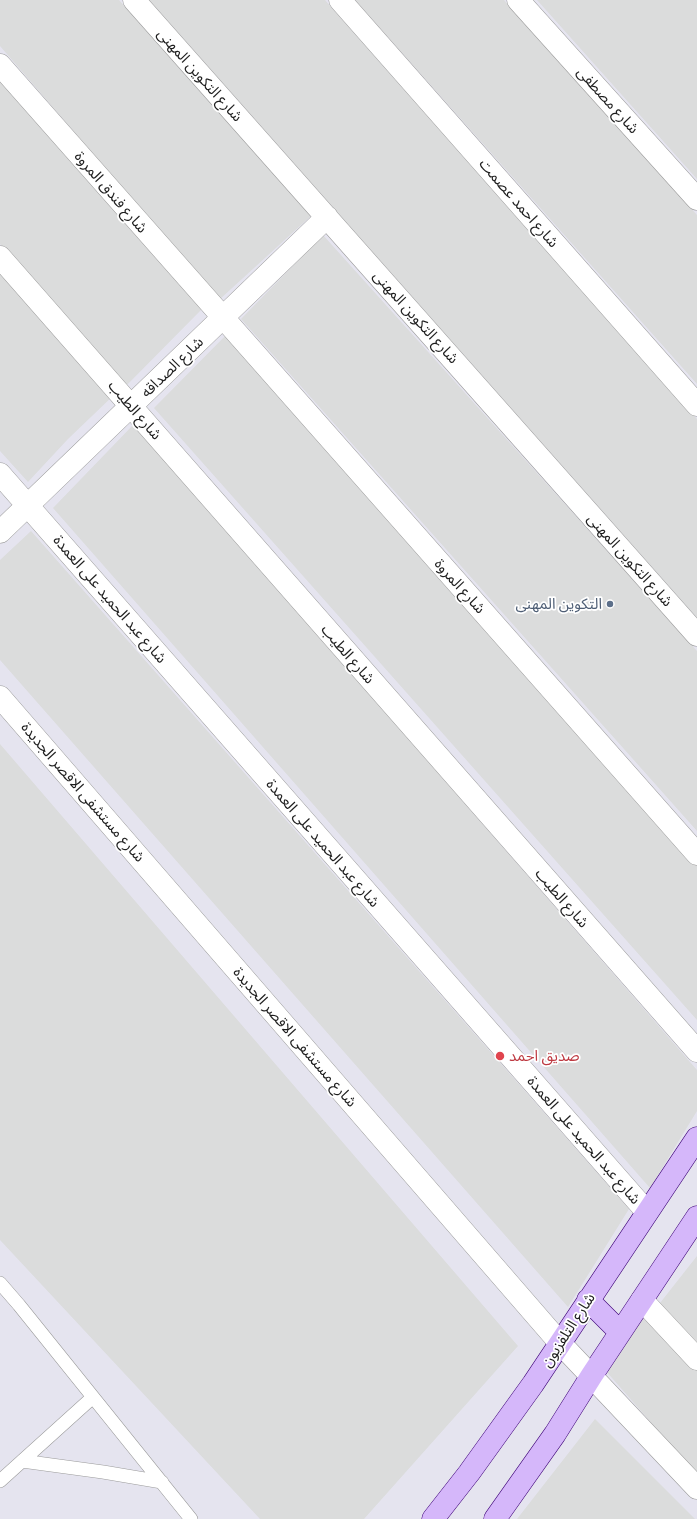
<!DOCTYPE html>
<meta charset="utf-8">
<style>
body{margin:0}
canvas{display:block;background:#e5e4ef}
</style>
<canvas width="697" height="1519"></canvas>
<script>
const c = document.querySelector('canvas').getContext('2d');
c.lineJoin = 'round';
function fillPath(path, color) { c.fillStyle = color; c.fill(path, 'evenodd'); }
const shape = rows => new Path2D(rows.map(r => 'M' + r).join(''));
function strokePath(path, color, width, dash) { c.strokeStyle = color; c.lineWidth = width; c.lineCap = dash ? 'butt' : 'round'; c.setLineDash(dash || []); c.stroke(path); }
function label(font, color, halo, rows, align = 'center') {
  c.font = font + ' "Exo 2","Noto Sans Arabic",sans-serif'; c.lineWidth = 3.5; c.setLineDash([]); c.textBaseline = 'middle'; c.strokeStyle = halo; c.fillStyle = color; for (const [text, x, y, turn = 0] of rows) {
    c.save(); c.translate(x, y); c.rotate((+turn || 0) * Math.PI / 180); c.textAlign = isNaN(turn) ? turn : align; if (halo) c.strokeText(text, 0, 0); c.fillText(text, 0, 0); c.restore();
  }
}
fillPath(shape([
 [0,0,119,0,312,215,219,300,0,46],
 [149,0,325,0,697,419,697,618],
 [355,0,504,0,697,215,697,384],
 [537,0,697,0,697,179],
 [0,79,203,308,124,388,0,244],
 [323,235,697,651,697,831,241,319],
 [0,263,115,394,68,439,28,482,0,451],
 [230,331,697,861,697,1020,154,408],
 [134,424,697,1070,697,1111,650,1188,53,508],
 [31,531,629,1209,568,1307,0,660,0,560],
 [0,744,518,1346,364,1519,260,1519,0,1240],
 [697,1256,697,1344,660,1303],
 [644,1315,697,1369,697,1475,605,1370],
 [595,1419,695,1519,517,1519]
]), '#dbdcdc');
const service = shape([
 [0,1283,19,1305,191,1519],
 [22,1461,103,1472,162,1482],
 [0,1481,93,1397]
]);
const minor = shape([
 [134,0,697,635],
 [340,0,697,405],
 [518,0,697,199],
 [0,65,697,854],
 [0,257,697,1051],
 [0,474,647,1212],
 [0,532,327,217],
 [0,697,560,1343,697,1488],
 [642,1300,697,1359]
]);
const secondary = shape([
 [588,1300,620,1332],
 [433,1519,469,1473,533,1384,697,1138],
 [495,1519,555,1434,592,1375,697,1217]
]);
strokePath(service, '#9b9b9b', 14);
strokePath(minor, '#9b9b9b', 23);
strokePath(secondary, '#3d0377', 23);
strokePath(service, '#fff', 13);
strokePath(minor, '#fff', 22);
strokePath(secondary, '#d5b7fa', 22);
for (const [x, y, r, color] of [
 [610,604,4,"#5c6f8a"],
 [500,1056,5,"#e0444e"]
]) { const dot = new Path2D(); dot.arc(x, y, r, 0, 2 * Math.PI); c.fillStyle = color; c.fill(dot); strokePath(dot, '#fff', 1.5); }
label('15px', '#1e1e1e', '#fff', [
 ["شارع التكوين المهنى",200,75,48],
 ["شارع مصطفى",608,100,48],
 ["شارع فندق المروة",111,192,49],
 ["شارع احمد عصمت",519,203,49],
 ["شارع التكوين المهنى",416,317,48],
 ["شارع الصداقه",172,367,-44],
 ["شارع الطيب",135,410,49],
 ["شارع التكوين المهنى",630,560,48],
 ["شارع المروة",460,586,48],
 ["شارع عبد الحميد على العمدة",110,599,49],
 ["شارع الطيب",348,654,49],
 ["شارع مستشفى الاقصر الجديدة",83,792,49],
 ["شارع عبد الحميد على العمدة",323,843,49],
 ["شارع الطيب",562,898,49],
 ["شارع مستشفى الاقصر الجديدة",295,1037,49],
 ["شارع عبد الحميد على العمدة",584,1140,49],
 ["شارع التلفزيون",568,1330,-57]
]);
label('15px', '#4e5e75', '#fff', [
 ["التكوين المهنى",602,604]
], 'right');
label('15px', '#be3a42', '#fff', [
 ["صديق احمد",509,1056]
], 'left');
</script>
